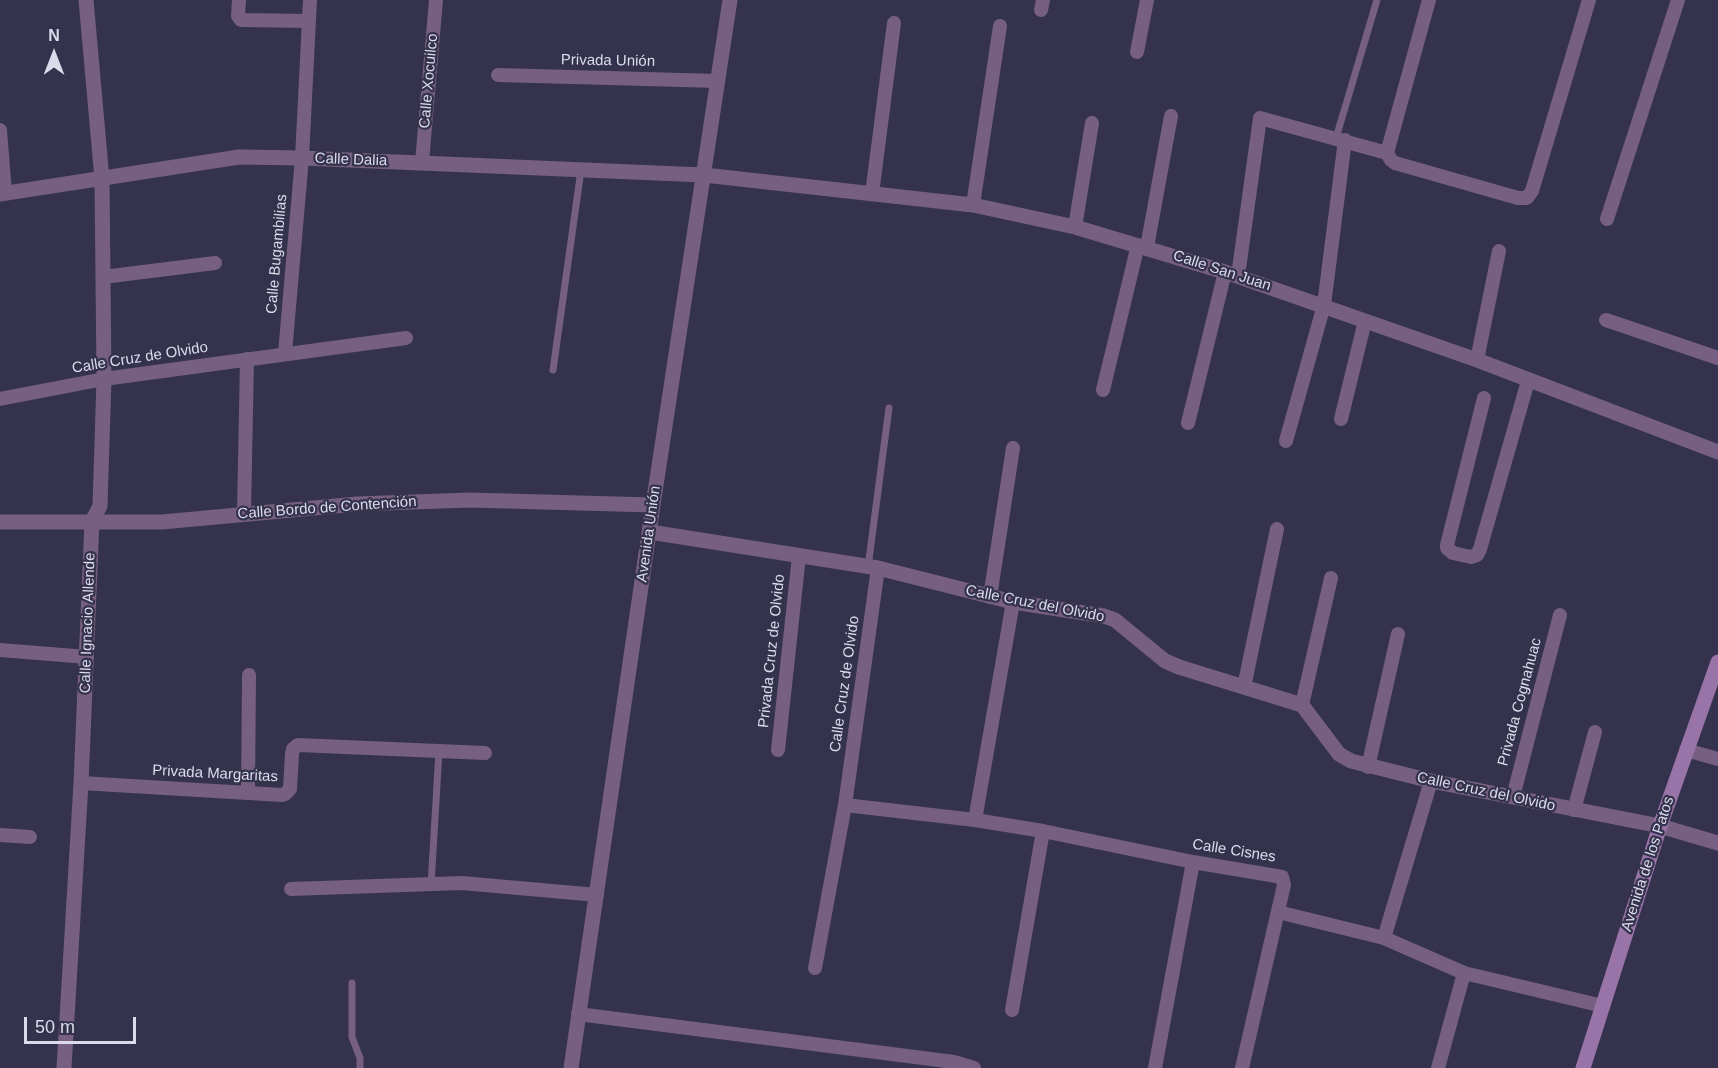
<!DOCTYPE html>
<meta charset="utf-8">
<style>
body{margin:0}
#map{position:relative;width:1718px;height:1068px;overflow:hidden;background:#34324d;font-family:Arial,sans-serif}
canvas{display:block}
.north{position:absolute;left:24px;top:24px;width:60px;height:60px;-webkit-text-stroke:4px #34324d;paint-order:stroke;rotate:0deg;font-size:16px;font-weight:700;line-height:24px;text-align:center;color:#dcdbec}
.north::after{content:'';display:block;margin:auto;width:21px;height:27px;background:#dcdbec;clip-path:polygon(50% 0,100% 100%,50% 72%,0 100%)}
.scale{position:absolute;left:24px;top:1017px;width:112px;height:27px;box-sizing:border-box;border:3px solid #dcdbec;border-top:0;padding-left:8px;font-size:18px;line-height:21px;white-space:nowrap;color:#dcdbec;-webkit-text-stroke:4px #34324d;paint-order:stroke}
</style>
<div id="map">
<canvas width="1718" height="1068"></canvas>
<div class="north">N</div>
<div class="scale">50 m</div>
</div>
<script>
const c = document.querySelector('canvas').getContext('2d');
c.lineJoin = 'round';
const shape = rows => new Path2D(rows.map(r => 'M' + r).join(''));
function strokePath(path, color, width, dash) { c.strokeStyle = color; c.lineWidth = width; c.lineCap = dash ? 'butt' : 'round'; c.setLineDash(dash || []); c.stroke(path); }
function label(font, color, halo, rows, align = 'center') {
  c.font = font + ' Arial,sans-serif'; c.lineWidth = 4.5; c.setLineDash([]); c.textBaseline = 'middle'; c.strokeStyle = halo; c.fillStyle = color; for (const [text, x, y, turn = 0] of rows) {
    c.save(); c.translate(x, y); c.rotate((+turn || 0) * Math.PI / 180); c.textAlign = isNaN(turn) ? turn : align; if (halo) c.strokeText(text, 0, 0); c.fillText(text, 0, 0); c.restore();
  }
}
strokePath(shape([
 [1336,138,1377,0],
 [553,370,581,170],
 [868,567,889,408],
 [431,885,439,751],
 [352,983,352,1037,360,1058,360,1068]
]), '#765f80', 7);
strokePath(shape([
 [239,0,238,16,241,20,309,21],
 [1041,10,1043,0],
 [1137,52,1147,0],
 [498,75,718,81],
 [0,130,5,193],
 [1387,153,1429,0],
 [422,162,436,0],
 [872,194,894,23],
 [973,205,1000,26],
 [1607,219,1678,0],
 [1075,227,1092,123],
 [1147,247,1171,116],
 [1238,276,1260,118,1387,153,1391,160,1395,163,1518,198,1527,198,1532,191,1589,0],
 [103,277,215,263],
 [1606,320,1718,358],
 [285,353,302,158,310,0],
 [1477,360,1499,251],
 [1103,390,1138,245],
 [1484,398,1447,545,1447,548,1453,553,1471,557,1477,555,1480,549,1528,381],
 [0,399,104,379,406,338],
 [1341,419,1365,321],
 [1188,423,1225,272],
 [1286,441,1324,305,1345,140],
 [244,513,247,359],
 [990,597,1013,448],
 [0,650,87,657],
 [1244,687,1277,529],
 [1302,705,1331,578],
 [778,750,799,556],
 [1686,750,1718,759],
 [1368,767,1398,634],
 [81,783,282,795,285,794,290,789,292,754,293,749,298,745,485,753],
 [248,793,249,675],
 [1513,797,1560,615],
 [845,805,975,820,1043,831,1193,862,1282,877,1284,885,1242,1068],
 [1574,810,1595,732],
 [975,820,1013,602],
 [0,835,30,837],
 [291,889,462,883,597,895],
 [1278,912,1384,938,1464,973,1603,1006],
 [1384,938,1431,781],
 [815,968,845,805,878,568],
 [1012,1010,1043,831],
 [578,1014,954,1062,974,1068],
 [1155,1068,1193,862],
 [1438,1068,1464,973]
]), '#765f80', 14);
strokePath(shape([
 [0,194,239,157,302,158,704,175,973,205,1075,227,1225,272,1477,360,1718,452],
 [0,522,162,522,357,504,470,500,653,505],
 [650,532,878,568,1013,602,1104,616,1115,620,1165,661,1179,667,1302,705,1339,754,1351,761,1431,781,1660,826,1718,843],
 [64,1068,81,783,92,521,100,506,104,379,102,179,86,0],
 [571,1068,653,505,730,0]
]), '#765f80', 15);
strokePath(shape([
 [1583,1068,1660,826,1718,662]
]), '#9974a8', 15);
label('15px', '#dcdbec', '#34324d', [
 ["Privada Unión",608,61,1],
 ["Calle Xocuilco",429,81,-85],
 ["Calle Dalia",351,160,2],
 ["Calle Bugambilias",277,254,-85],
 ["Calle San Juan",1222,271,18],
 ["Calle Cruz de Olvido",140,358,-9],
 ["Calle Bordo de Contención",327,508,-4],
 ["Avenida Unión",649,534,-82],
 ["Calle Cruz del Olvido",1035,604,11],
 ["Calle Ignacio Allende",88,623,-88],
 ["Privada Cruz de Olvido",772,651,-84],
 ["Calle Cruz de Olvido",845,684,-82],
 ["Privada Cognahuac",1520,702,-75],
 ["Privada Margaritas",215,774,3],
 ["Calle Cruz del Olvido",1486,792,12],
 ["Calle Cisnes",1234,851,9],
 ["Avenida de los Patos",1648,864,-72]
]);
</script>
